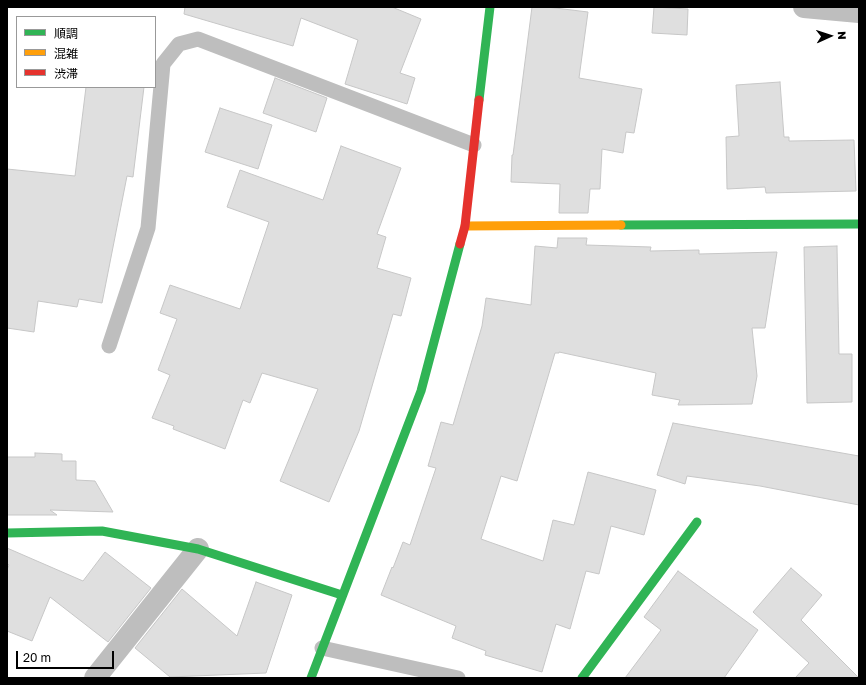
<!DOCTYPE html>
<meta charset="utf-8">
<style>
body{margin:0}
#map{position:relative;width:866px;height:685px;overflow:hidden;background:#fff;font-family:"Golos Text","Noto Sans JP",sans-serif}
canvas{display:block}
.frame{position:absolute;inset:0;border:8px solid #000;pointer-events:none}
.legend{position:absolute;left:16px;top:16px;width:140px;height:72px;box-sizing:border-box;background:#fff;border:1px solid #999;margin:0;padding:5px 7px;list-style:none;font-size:12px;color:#000}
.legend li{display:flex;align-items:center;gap:8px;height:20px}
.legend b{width:20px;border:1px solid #999}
.north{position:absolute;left:810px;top:16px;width:40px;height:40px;-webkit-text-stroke:3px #fff;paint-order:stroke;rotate:87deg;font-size:11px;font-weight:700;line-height:16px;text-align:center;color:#000}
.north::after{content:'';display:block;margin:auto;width:14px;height:18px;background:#000;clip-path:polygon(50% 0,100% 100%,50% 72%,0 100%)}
.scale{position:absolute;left:16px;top:651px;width:98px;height:18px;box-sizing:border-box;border:2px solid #000;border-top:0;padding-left:5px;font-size:12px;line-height:14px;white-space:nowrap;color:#000;-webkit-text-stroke:3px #fff;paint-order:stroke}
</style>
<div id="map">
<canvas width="866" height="685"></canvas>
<div class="frame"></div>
<ul class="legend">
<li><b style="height:5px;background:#30b455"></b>順調</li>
<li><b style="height:5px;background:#ff9f0a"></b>混雑</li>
<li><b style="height:5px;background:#e5322d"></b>渋滞</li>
</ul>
<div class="north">N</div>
<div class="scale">20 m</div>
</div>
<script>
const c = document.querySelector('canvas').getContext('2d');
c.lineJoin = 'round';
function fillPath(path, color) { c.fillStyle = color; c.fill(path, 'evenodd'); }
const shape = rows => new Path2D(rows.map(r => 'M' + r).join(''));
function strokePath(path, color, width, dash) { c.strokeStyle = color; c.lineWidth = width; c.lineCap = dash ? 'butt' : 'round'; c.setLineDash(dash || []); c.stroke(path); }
const building = shape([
 [185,7,392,7,421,19,400,73,415,78,407,104,345,84,358,40,301,18,293,46,184,14,185,7],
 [532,7,547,7,588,12,579,78,642,89,634,133,626,132,623,153,602,149,600,189,590,189,588,213,559,213,560,184,511,182,512,155,513,155,532,7],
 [654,7,688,9,687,35,652,33,654,7],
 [275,78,327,98,316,132,263,113,275,78],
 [780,82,784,137,789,137,789,141,854,140,856,191,766,193,765,187,727,189,726,137,739,136,736,85,780,82],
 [86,87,144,87,133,177,127,176,102,303,79,299,77,307,38,301,34,332,7,328,7,169,75,176,86,87],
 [220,108,272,125,258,169,205,152,220,108],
 [341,146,401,168,377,234,386,237,377,268,411,278,401,316,393,314,359,431,329,502,280,481,318,389,262,373,250,403,243,400,225,449,173,429,174,426,152,418,170,375,158,370,177,319,160,313,170,285,240,309,269,222,227,207,240,170,323,200,341,146],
 [558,238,587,238,586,245,651,247,650,251,699,250,699,254,777,252,765,328,752,328,757,376,752,404,678,405,680,400,652,395,656,373,559,352,559,353,555,353,517,481,501,476,481,539,543,561,553,520,574,525,588,472,656,490,644,535,611,526,599,574,586,571,570,629,556,624,542,672,485,655,486,651,452,638,456,626,381,595,392,567,393,568,403,542,410,545,436,468,428,466,441,422,453,425,482,326,486,298,531,305,535,246,557,248,558,238],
 [837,246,839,354,852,354,852,402,807,403,804,247,837,246],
 [673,423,859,456,859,505,760,486,687,476,685,484,657,475,673,423],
 [35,453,62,454,62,461,76,461,76,480,95,481,113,512,50,510,57,515,7,515,7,457,35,457,35,453],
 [7,548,83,581,105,552,151,588,108,642,50,597,32,641,7,631,7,570,9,565,7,563,7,548],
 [791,568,822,595,801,620,859,678,795,678,809,663,753,612,791,568],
 [678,571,758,630,724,678,625,678,661,630,644,617,678,571],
 [256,582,292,595,266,673,170,677,135,648,182,589,237,636,256,582]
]);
fillPath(building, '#dfdfdf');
strokePath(building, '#c7c7c7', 1);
strokePath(shape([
 [109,346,148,228,163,64,179,44,198,39,474,145],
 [322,648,458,678]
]), '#bebebe', 15);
strokePath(shape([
 [804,7,859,12],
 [95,678,198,549]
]), '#bebebe', 22);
strokePath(shape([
 [479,100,490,7],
 [621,225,859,224],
 [7,533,102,531,198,549,342,595],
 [311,678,421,391,460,244],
 [582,678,697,522]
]), '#30b455', 9);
strokePath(shape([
 [465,226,621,225]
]), '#ff9f0a', 9);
strokePath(shape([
 [460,244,465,226,479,100]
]), '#e5322d', 9);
</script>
